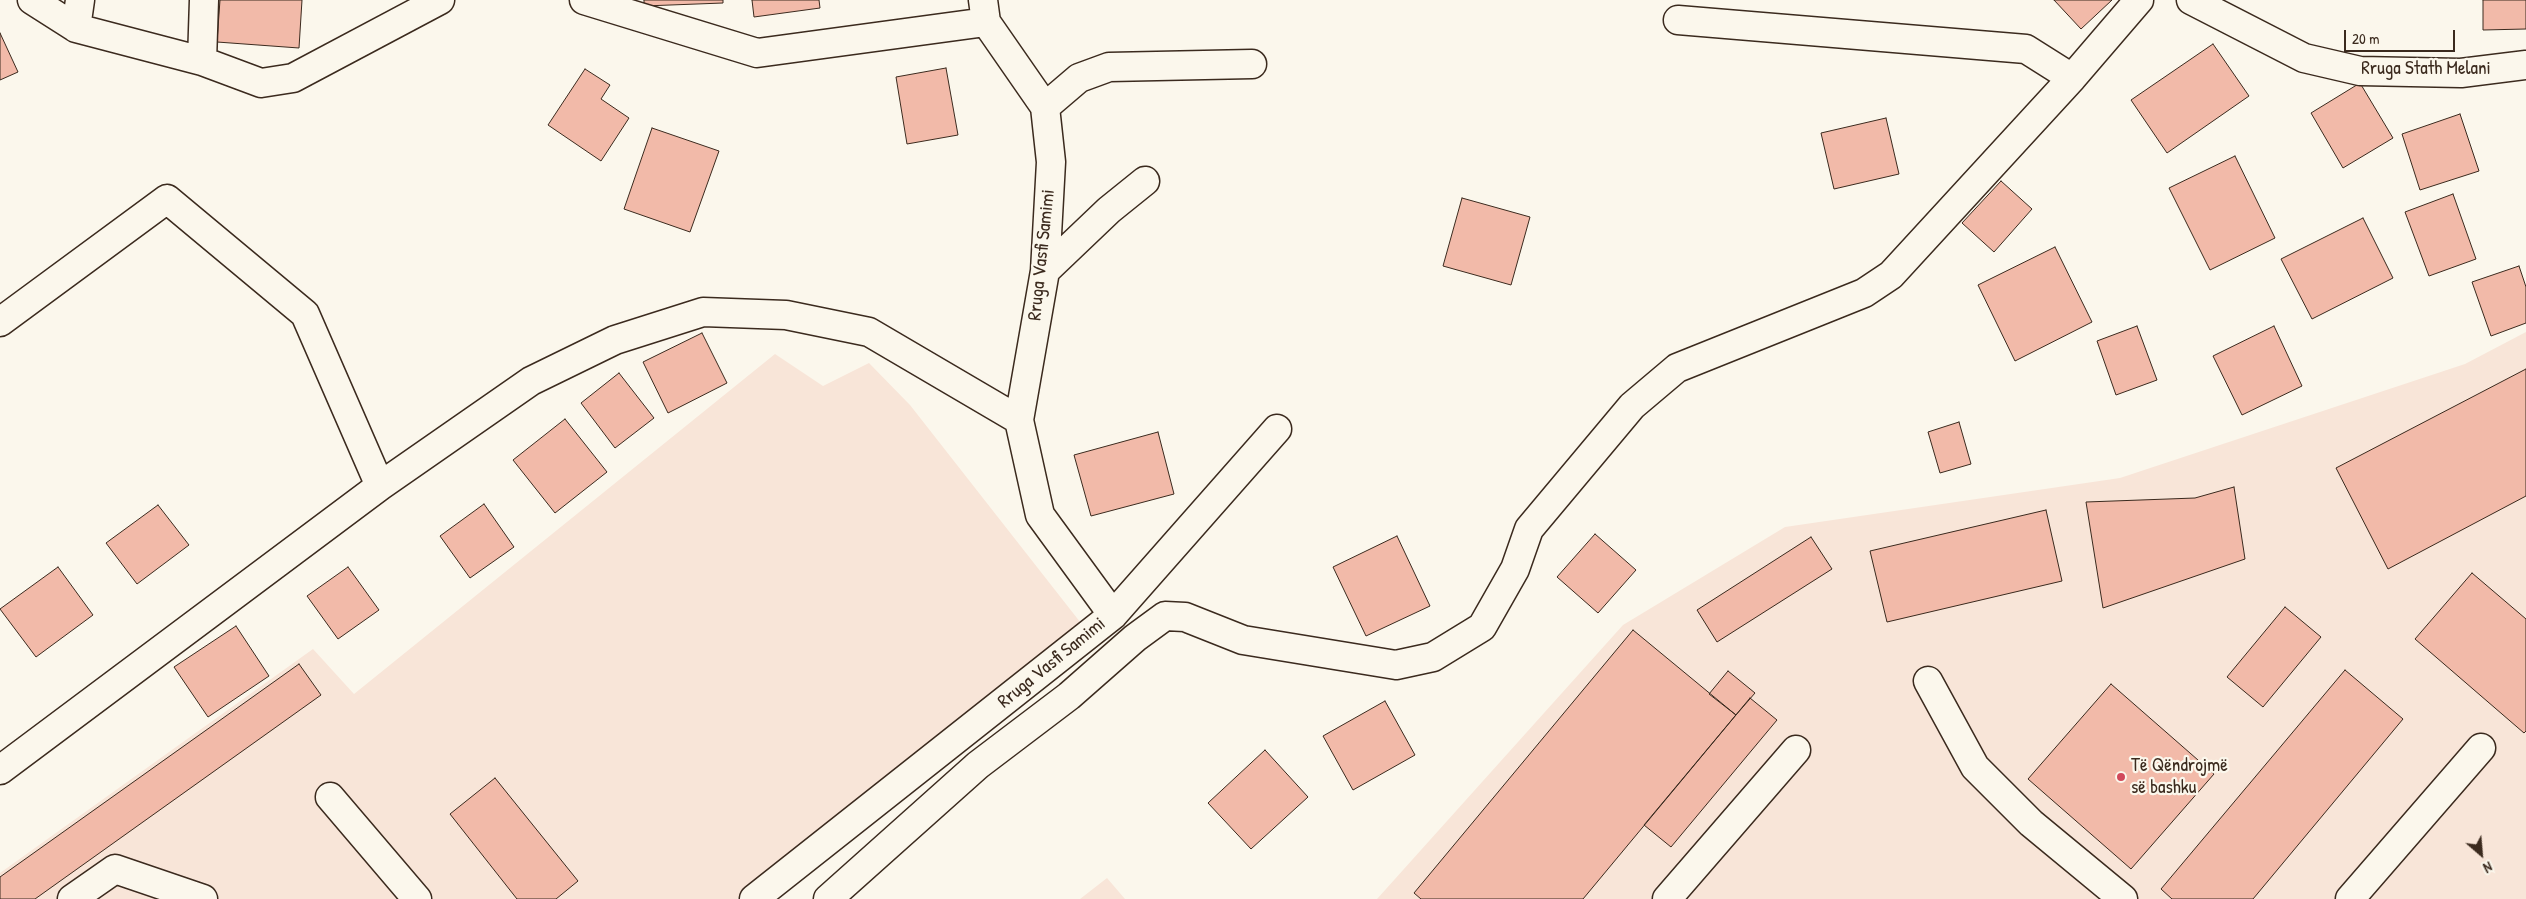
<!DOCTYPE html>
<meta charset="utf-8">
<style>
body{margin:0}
#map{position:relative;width:2526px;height:899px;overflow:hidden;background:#fbf7ec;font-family:"Patrick Hand",sans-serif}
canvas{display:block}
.north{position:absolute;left:2456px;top:829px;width:50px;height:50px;-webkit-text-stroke:4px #fbf7ec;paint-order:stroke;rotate:153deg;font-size:14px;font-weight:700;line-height:20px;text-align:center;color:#3b2a1e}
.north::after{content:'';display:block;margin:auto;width:18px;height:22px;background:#3b2a1e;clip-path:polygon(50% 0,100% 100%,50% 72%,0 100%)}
.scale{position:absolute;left:2344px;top:30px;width:111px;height:22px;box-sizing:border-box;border:2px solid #3b2a1e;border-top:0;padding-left:6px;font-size:15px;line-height:18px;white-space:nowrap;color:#3b2a1e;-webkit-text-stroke:4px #fbf7ec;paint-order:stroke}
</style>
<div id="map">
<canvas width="2526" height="899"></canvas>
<div class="north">N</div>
<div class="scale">20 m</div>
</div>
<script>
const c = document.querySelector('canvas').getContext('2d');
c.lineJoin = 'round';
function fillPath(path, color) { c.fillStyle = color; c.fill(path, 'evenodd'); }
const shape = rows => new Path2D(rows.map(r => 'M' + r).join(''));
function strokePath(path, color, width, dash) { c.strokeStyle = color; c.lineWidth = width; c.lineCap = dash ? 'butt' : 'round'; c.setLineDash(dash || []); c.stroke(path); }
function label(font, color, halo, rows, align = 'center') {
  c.font = font + ' "Patrick Hand",sans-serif'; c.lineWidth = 4.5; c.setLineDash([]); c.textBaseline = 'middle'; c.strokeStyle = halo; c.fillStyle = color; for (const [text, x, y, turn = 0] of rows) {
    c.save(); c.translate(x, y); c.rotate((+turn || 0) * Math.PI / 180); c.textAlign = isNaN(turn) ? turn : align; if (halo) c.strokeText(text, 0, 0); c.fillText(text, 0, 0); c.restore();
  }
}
fillPath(shape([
 [2526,332,2526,899,1377,899,1623,625,1785,527,2120,478,2465,364],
 [775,354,823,386,869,363,910,405,1084,627,737,899,0,899,0,873,313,649,354,694],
 [1107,878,1125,899,1080,899]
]), '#f8e5d8');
const building = shape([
 [220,0,302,0,299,48,217,42,220,0],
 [644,0,723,0,723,3,644,6,644,0],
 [752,0,819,0,820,8,754,17,752,0],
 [2054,0,2112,0,2081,29,2054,0],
 [2483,0,2526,0,2526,29,2483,30,2483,0],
 [0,33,18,72,0,80,0,33],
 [2213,44,2249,96,2167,153,2131,100,2213,44],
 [946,68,958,135,907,144,896,77,946,68],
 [585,69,610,85,601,99,629,118,601,161,548,125,585,69],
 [2360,83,2393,138,2343,168,2311,113,2360,83],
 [2460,114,2479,171,2420,190,2402,134,2460,114],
 [1886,118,1899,174,1834,189,1821,133,1886,118],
 [652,128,719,151,690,232,624,209,652,128],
 [2235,156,2275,238,2210,270,2169,188,2235,156],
 [2001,181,2032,209,1994,252,1962,223,2001,181],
 [2453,194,2476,259,2429,276,2405,212,2453,194],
 [1462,198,1530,217,1511,285,1443,266,1462,198],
 [2363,218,2393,278,2312,319,2281,259,2363,218],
 [2055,247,2092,322,2015,361,1978,285,2055,247],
 [2519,266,2526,287,2526,323,2491,336,2472,282,2519,266],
 [2137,326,2157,380,2116,395,2097,341,2137,326],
 [2274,326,2302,386,2242,415,2213,356,2274,326],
 [702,333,727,383,668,413,643,362,702,333],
 [2526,369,2526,496,2388,569,2336,468,2526,369],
 [619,373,654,418,615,448,581,403,619,373],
 [565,419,607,472,555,513,513,460,565,419],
 [1959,422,1971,464,1940,473,1928,432,1959,422],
 [1158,432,1174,494,1091,516,1074,455,1158,432],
 [2234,487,2245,559,2103,608,2086,502,2195,498,2234,487],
 [484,504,514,547,470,578,440,536,484,504],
 [158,505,189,545,137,584,106,543,158,505],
 [2046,510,2062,581,1887,622,1870,551,2046,510],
 [1595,534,1636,570,1598,613,1557,577,1595,534],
 [1397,536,1430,606,1366,636,1333,567,1397,536],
 [1811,537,1832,569,1717,642,1697,610,1811,537],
 [58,567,93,615,36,657,0,609,58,567],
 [348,567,379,610,338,639,307,596,348,567],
 [2472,573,2526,619,2526,731,2524,733,2415,639,2472,573],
 [2285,607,2321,637,2263,707,2227,677,2285,607],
 [236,626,269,676,208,717,174,667,236,626],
 [1633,630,1736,715,1583,899,1421,899,1414,893,1633,630],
 [299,664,321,695,35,899,0,899,0,877,299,664],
 [2345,670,2403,719,2253,899,2172,899,2161,889,2345,670],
 [1728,671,1755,693,1736,715,1709,694,1728,671],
 [2111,684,2214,774,2131,869,2028,779,2111,684],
 [1750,698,1777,720,1671,847,1644,825,1750,698],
 [1385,701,1415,755,1353,790,1323,736,1385,701],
 [1265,750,1308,797,1251,849,1208,803,1265,750],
 [495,778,578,881,556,899,517,899,450,814,495,778]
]);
fillPath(building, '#f2baa9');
strokePath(building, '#3b2a1e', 1);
const minor = shape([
 [32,0,76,28,202,61,261,83,293,78,440,0],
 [584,0,757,53,986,22],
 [983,0,986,22,1045,107,1051,162,1045,271,1019,420,1040,515,1113,615],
 [2191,0,2304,58,2360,71,2461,73,2526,65],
 [1678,20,2026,49,2072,78],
 [76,28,80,0],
 [202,61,204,0],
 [1045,107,1079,78,1109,67,1252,64],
 [1045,271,1109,210,1145,181],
 [0,322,167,199,305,314,380,486],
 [1928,681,1975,767,2031,823,2123,899],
 [0,770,380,486,531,381,615,340,703,312,786,315,869,332,1019,420],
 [330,797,417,899],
 [72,899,115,869,203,899],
 [754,899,1113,615,1277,429],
 [828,899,978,765,1069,696,1135,638,1165,616,1185,617,1243,640,1396,665,1433,657,1482,627,1515,569,1529,529,1632,406,1677,368,1864,293,1891,275,2072,78,2139,0],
 [1667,899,1796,750],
 [2350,899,2481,748]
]);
strokePath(minor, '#3b2a1e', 31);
strokePath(minor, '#fbf7ec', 28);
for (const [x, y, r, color] of [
 [2121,777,5,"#d1495b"]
]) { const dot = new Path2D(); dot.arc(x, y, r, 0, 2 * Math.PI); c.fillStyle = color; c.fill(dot); strokePath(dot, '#fbf7ec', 2); }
label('19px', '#3b2a1e', '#fbf7ec', [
 ["Rruga Stath Melani",2426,69],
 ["Rruga Vasfi Samimi",1042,255,-84],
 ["Rruga Vasfi Samimi",1052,663,-39]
]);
label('19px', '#3b2a1e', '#fbf7ec', [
 ["Të Qëndrojmë",2131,766],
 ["së bashku",2131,788]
], 'left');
</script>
